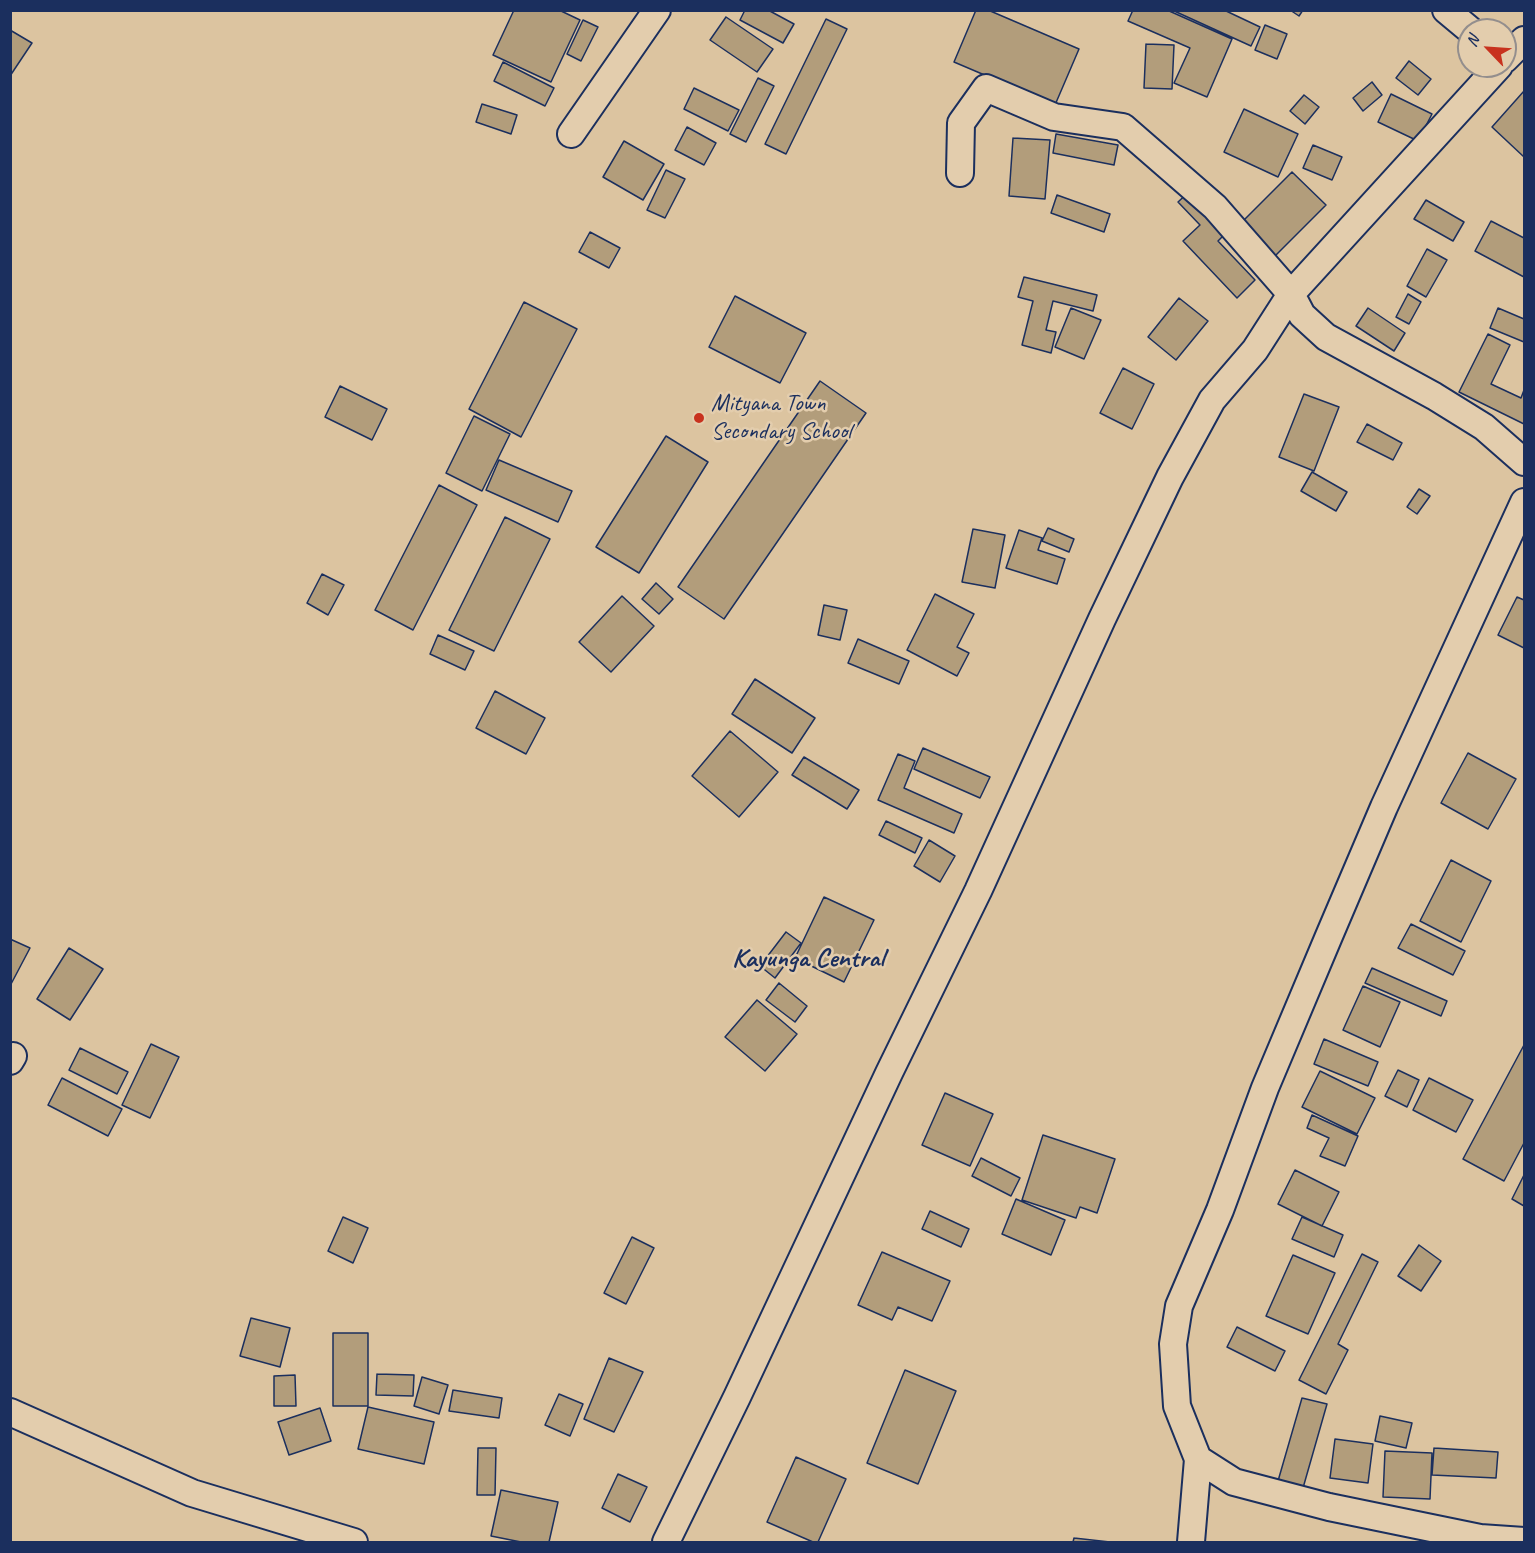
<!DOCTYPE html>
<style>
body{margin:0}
#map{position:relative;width:1535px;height:1553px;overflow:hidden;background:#dcc4a0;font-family:Caveat,sans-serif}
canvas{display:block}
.frame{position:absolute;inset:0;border:12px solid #1b2f5e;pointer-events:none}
.north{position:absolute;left:1457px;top:18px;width:60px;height:60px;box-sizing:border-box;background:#e3cdad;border:2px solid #938e8d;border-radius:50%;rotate:295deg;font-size:16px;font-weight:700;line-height:24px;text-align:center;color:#1b2f5e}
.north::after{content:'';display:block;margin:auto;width:21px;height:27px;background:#c8321e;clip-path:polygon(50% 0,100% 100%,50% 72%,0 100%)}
</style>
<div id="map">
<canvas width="1535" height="1553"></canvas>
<div class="frame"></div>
<div class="north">N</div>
</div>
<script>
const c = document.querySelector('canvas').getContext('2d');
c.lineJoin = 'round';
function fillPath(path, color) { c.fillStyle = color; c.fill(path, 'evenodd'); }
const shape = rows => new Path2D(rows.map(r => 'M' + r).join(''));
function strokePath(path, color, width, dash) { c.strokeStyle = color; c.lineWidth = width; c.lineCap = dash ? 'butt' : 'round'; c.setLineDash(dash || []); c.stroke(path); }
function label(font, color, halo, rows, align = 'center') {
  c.font = font + ' Caveat,sans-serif'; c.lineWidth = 5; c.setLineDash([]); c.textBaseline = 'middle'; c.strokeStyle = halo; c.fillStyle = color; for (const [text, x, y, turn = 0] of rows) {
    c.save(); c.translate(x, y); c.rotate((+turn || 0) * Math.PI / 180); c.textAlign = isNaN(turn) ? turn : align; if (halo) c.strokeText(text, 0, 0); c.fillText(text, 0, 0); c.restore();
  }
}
const building = shape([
 [514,10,559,10,580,20,551,82,493,55,514,10],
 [745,10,768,10,794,24,783,43,740,20,745,10],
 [976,10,988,10,1079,49,1055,105,954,62,976,10],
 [1133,10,1167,10,1232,39,1207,97,1174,83,1190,48,1128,21,1133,10],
 [1172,10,1224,10,1260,27,1251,46,1172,10],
 [1290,10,1303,10,1299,16,1290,10],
 [726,17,773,49,757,72,710,40,726,17],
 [826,19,847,29,786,154,765,144,826,19],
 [583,20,598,27,581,61,567,54,583,20],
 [1265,25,1287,34,1277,59,1255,50,1265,25],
 [10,30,32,43,10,76,10,30],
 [1146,44,1174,45,1172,89,1144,88,1146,44],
 [1409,61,1431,79,1418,95,1396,78,1409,61],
 [503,62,554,88,545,106,494,81,503,62],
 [758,78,774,86,746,142,730,134,758,78],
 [1372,82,1382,95,1363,111,1353,98,1372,82],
 [694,88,739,110,728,131,684,109,694,88],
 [1524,91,1524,157,1492,127,1524,91],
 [1391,94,1432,114,1418,141,1378,122,1391,94],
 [1304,95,1319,107,1305,124,1290,111,1304,95],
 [482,104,517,115,511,134,476,122,482,104],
 [1244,109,1298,134,1278,177,1224,152,1244,109],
 [687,127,716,143,704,165,675,150,687,127],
 [1056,134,1118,145,1114,165,1053,153,1056,134],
 [1013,138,1050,140,1045,199,1009,196,1013,138],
 [624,141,664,164,643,200,603,177,624,141],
 [1313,145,1342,157,1332,180,1303,168,1313,145],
 [666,170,685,179,665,218,647,210,666,170],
 [1292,172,1326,205,1275,256,1241,223,1292,172],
 [1192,189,1230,229,1218,241,1255,280,1237,298,1183,241,1200,225,1178,202,1192,189],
 [1057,195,1110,214,1104,232,1051,213,1057,195],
 [1426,200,1464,222,1453,241,1414,219,1426,200],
 [1491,221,1524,238,1524,277,1475,251,1491,221],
 [590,232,620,248,609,268,579,252,590,232],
 [1427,249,1447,260,1426,297,1407,286,1427,249],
 [1024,277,1097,295,1093,311,1053,301,1046,330,1056,332,1051,353,1022,345,1033,301,1018,297,1024,277],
 [1408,294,1421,302,1409,324,1396,317,1408,294],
 [735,296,806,333,780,383,709,347,735,296],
 [1179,298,1208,321,1176,360,1148,337,1179,298],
 [524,302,577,329,521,437,469,409,524,302],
 [1071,308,1101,320,1084,359,1055,347,1071,308],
 [1368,308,1405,333,1394,351,1356,326,1368,308],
 [1498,308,1524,319,1524,342,1490,328,1498,308],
 [1488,334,1510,345,1491,384,1521,398,1524,390,1524,424,1459,392,1488,334],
 [1123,368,1154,384,1132,429,1100,413,1123,368],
 [820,381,866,413,724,619,678,587,820,381],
 [340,386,387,409,372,440,325,417,340,386],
 [1304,394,1339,407,1314,471,1279,457,1304,394],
 [474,416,510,434,482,491,446,473,474,416],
 [1367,424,1402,443,1393,460,1357,442,1367,424],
 [666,436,708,462,639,573,596,547,666,436],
 [499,460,572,491,558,522,486,490,499,460],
 [1312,472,1347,492,1336,511,1301,491,1312,472],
 [439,485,477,505,413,630,375,610,439,485],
 [1419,489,1430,496,1417,514,1407,507,1419,489],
 [505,517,550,539,494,651,449,630,505,517],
 [1048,528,1074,539,1069,552,1042,541,1048,528],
 [973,529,1005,535,995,588,962,582,973,529],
 [1019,530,1042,538,1038,550,1065,559,1057,584,1006,568,1019,530],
 [322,574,344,585,328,615,307,603,322,574],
 [656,583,673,599,659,614,642,599,656,583],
 [935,594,974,614,957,647,969,653,957,676,907,650,935,594],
 [622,596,654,626,611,672,579,642,622,596],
 [1517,597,1524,600,1524,648,1498,635,1517,597],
 [824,605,847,610,840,640,818,635,824,605],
 [438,635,474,651,465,670,430,654,438,635],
 [858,639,909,661,899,684,848,663,858,639],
 [755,679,815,718,792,753,732,714,755,679],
 [495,691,545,718,526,754,476,728,495,691],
 [730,731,778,772,739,817,692,776,730,731],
 [923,748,990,777,980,798,914,769,923,748],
 [1468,753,1516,779,1488,829,1441,803,1468,753],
 [898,754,915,761,904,788,962,814,954,833,878,800,898,754],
 [804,757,859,790,847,809,792,775,804,757],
 [886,821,922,838,915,853,879,835,886,821],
 [929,840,955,856,940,882,914,866,929,840],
 [1451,860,1491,881,1461,942,1420,921,1451,860],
 [824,897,874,920,844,982,795,958,824,897],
 [1411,924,1465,951,1453,975,1398,948,1411,924],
 [786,932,801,943,775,978,760,966,786,932],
 [10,939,30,948,10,986,10,939],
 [69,948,103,969,70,1020,37,999,69,948],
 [1372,968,1447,1001,1441,1016,1365,983,1372,968],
 [779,983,807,1006,795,1022,766,1000,779,983],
 [1363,986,1400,1002,1380,1047,1343,1030,1363,986],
 [757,1000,797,1034,765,1071,725,1037,757,1000],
 [1324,1039,1378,1062,1368,1086,1314,1064,1324,1039],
 [151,1044,179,1057,150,1118,122,1105,151,1044],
 [1524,1045,1524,1143,1504,1181,1463,1159,1524,1045],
 [80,1048,128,1072,117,1094,69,1070,80,1048],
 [1398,1070,1419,1080,1407,1107,1385,1096,1398,1070],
 [1320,1071,1375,1098,1357,1134,1302,1107,1320,1071],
 [62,1078,122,1109,108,1136,48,1105,62,1078],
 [1429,1078,1473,1100,1456,1132,1413,1110,1429,1078],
 [945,1093,993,1114,970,1166,922,1145,945,1093],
 [1312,1115,1358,1136,1345,1166,1320,1156,1329,1138,1307,1128,1312,1115],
 [1043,1135,1115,1159,1097,1213,1080,1207,1076,1218,1022,1200,1043,1135],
 [981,1158,1020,1178,1011,1196,972,1176,981,1158],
 [1295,1170,1339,1192,1322,1226,1278,1204,1295,1170],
 [1524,1175,1524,1206,1512,1199,1524,1175],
 [1016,1199,1065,1220,1051,1255,1002,1234,1016,1199],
 [930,1211,969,1229,961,1247,922,1229,930,1211],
 [343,1217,368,1228,353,1263,328,1251,343,1217],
 [1302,1217,1343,1235,1334,1257,1292,1239,1302,1217],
 [632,1237,654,1248,626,1304,604,1293,632,1237],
 [1419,1245,1441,1261,1421,1291,1398,1276,1419,1245],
 [882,1252,950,1281,932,1321,898,1307,892,1320,858,1305,882,1252],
 [1362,1254,1378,1262,1338,1344,1348,1350,1326,1394,1299,1380,1362,1254],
 [1293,1255,1335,1273,1308,1334,1266,1316,1293,1255],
 [251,1318,290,1328,280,1367,240,1356,251,1318],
 [1237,1327,1285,1351,1275,1371,1227,1347,1237,1327],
 [333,1333,368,1333,368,1406,333,1406,333,1333],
 [609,1358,643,1372,614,1432,584,1419,609,1358],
 [905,1370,956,1391,918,1484,867,1463,905,1370],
 [377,1374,414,1375,413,1396,376,1395,377,1374],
 [295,1375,296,1406,274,1406,274,1376,295,1375],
 [422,1377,448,1385,439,1414,414,1406,422,1377],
 [453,1390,502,1398,499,1418,449,1411,453,1390],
 [559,1394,583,1404,570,1436,545,1425,559,1394],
 [1302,1398,1327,1404,1303,1488,1278,1481,1302,1398],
 [368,1407,434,1422,424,1464,358,1449,368,1407],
 [320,1408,331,1441,289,1455,278,1422,320,1408],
 [1380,1416,1412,1423,1406,1448,1375,1441,1380,1416],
 [1335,1439,1373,1444,1368,1483,1330,1478,1335,1439],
 [478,1448,496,1448,495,1495,477,1495,478,1448],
 [1434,1448,1498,1452,1496,1478,1432,1475,1434,1448],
 [1385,1451,1432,1453,1430,1499,1383,1497,1385,1451],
 [796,1457,846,1479,818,1542,813,1542,767,1522,796,1457],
 [618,1474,647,1487,630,1522,602,1508,618,1474],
 [501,1490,558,1502,549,1542,521,1542,491,1536,501,1490],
 [1074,1538,1110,1542,1073,1542,1074,1538]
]);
fillPath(building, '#b29d7b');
strokePath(building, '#1b2f5e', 1.5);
const minor = shape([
 [1446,10,1470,30],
 [1505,59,1524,40],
 [571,134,657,10],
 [960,173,961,123,986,88,1054,117,1123,127,1215,207,1291,294,1302,315,1326,337,1434,396,1484,427,1524,462],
 [1524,502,1384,807,1329,936,1265,1088,1220,1210,1179,1306,1173,1344,1177,1406,1198,1459,1234,1482,1329,1507,1480,1538,1524,1541],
 [10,1061,13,1056],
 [10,1412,192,1493,354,1542],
 [666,1542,737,1397,889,1073,978,891,1102,619,1170,477,1212,400,1255,350,1291,294,1499,66],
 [1191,1542,1198,1459]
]);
strokePath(minor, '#1b2f5e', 30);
strokePath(minor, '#e3cdad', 26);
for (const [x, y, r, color] of [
 [699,418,6,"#c8321e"]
]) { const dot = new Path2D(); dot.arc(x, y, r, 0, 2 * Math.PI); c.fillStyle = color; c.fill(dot); strokePath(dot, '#e3cdad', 2); }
label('24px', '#1b2f5e', '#e3cdad', [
 ["Mityana Town",711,404],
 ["Secondary School",711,432]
], 'left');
label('bold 27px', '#1b2f5e', '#e3cdad', [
 ["Kayunga Central",808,959]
]);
</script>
